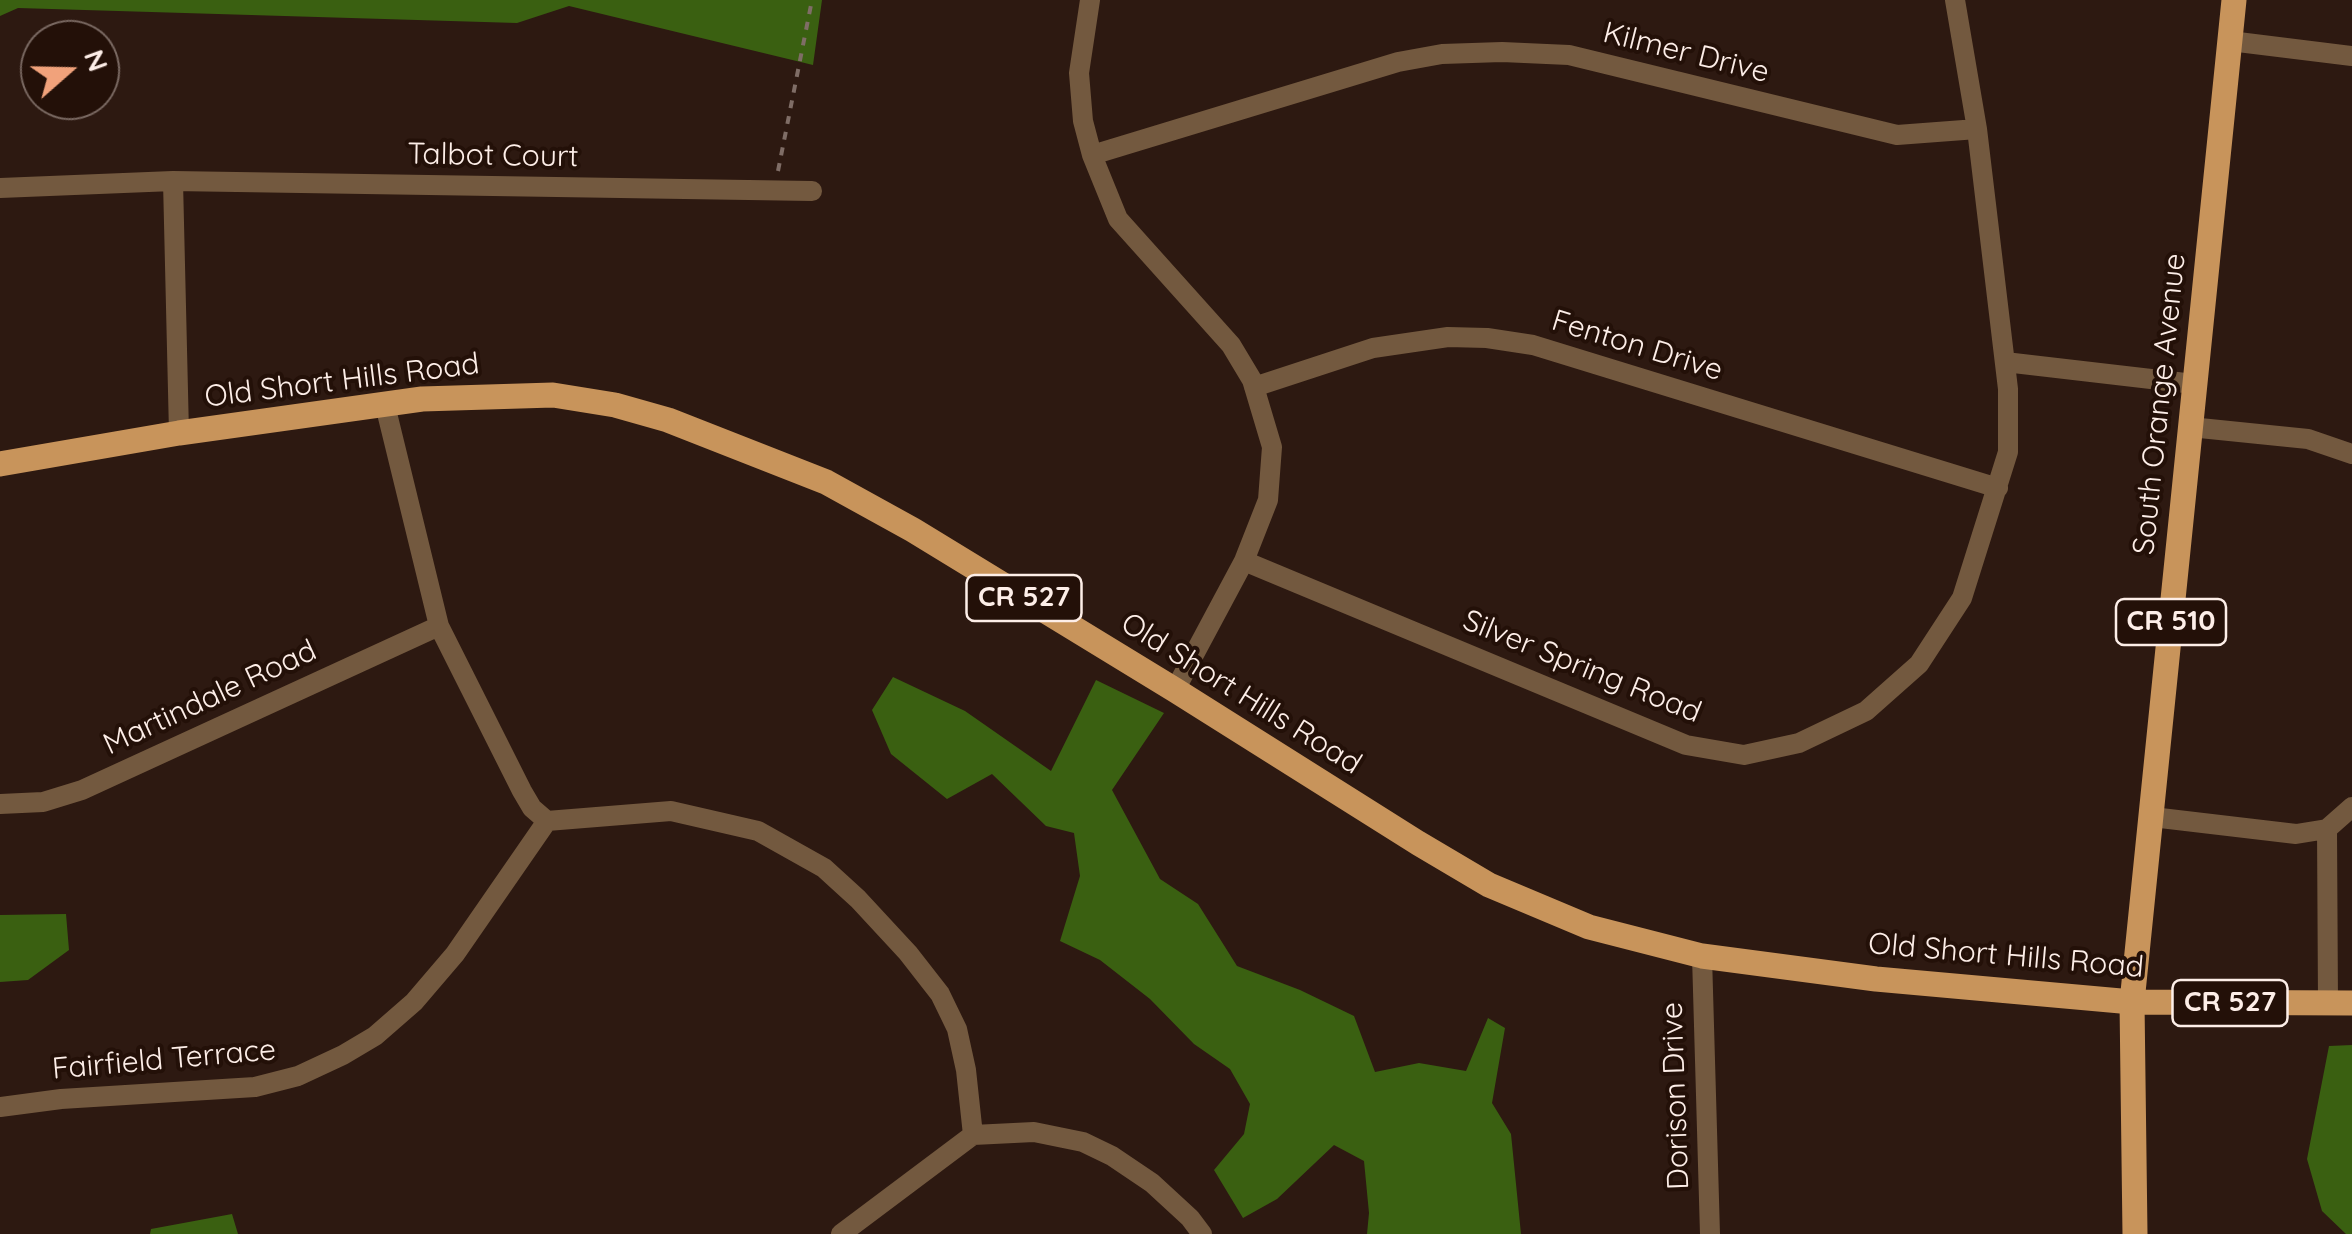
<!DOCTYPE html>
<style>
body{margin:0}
#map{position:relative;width:2352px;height:1234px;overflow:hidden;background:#2d1911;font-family:Quicksand,sans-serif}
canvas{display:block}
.north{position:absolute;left:20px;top:20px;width:100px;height:100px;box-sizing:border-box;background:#231008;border:2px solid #7a6962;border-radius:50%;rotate:70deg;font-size:28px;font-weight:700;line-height:40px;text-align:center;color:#fdeee8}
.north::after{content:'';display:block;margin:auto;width:35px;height:45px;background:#f1a27b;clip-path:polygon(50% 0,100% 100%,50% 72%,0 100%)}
</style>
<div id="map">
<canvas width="2352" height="1234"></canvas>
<div class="north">N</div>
</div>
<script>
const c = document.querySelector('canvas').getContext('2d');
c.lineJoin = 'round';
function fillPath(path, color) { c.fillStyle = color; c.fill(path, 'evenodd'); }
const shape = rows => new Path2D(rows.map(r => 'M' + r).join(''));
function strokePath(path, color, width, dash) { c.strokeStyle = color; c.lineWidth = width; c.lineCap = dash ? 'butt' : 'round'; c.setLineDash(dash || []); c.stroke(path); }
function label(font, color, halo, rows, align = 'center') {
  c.font = font + ' Quicksand,sans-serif'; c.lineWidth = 8; c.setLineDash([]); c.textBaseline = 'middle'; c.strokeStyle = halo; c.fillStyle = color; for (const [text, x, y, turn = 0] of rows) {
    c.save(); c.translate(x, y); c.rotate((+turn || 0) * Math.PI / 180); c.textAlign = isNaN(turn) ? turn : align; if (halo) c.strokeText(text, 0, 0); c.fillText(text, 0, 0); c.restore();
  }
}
fillPath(shape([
 [0,0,822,0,813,65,569,6,517,23,18,8,0,16],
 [893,677,965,711,1051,771,1096,680,1164,713,1112,790,1160,879,1198,904,1237,966,1300,990,1354,1016,1375,1072,1419,1063,1466,1071,1488,1018,1505,1028,1492,1103,1511,1134,1521,1234,1367,1234,1369,1213,1364,1161,1334,1145,1277,1199,1243,1218,1214,1170,1244,1134,1250,1104,1230,1069,1194,1044,1150,999,1100,960,1060,941,1080,876,1074,833,1046,826,992,774,947,799,891,754,872,710],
 [66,914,69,950,28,980,0,982,0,915],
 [2352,1045,2352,1234,2346,1234,2322,1211,2307,1159,2329,1046],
 [232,1214,238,1234,150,1234,151,1229]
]), '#3a6011');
strokePath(shape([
 [778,171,812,0]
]), '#7f6d66', 4, [8, 8]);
strokePath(shape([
 [1090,0,1079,73,1083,121,1092,155,1118,219,1231,345,1252,380,1272,447,1268,500,1244,561,1175,690],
 [2230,41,2352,56],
 [1092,155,1398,62,1442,54,1502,52,1569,55,1897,135,1977,129],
 [173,181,179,433],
 [0,188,173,181,812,191],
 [2005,362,2194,384],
 [1254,387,1373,348,1448,337,1487,338,1533,345,1998,488],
 [385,405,439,626,522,791,532,808,547,821],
 [2190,427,2308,439,2352,454],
 [1244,561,1686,745,1744,755,1799,743,1866,711,1919,664,1962,598,2008,452,2008,389,1977,129,1955,0],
 [0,804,43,802,82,790,439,626],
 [2152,817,2296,834,2327,829,2352,807],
 [547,821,671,811,758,831,824,868,858,899,908,953,940,994,957,1029,966,1070,973,1135,841,1234],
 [2327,829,2328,1003],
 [1702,956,1710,1234],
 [0,1107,61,1099,255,1087,298,1076,343,1055,375,1036,414,1002,455,954,547,821],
 [973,1135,1034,1132,1083,1142,1112,1156,1152,1183,1190,1218,1202,1234]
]), '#73593f', 20);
strokePath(shape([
 [0,464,179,433,422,399,553,395,615,405,668,420,826,482,913,530,1175,690,1418,843,1489,885,1589,927,1702,956,1876,979,2132,1002,2352,1003],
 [2135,1234,2132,1002,2234,0]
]), '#c8945b', 25);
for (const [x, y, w] of [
 [1024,598,115],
 [2171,622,110],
 [2230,1003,115]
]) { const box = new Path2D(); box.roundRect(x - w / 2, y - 23, w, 46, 8); c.fillStyle = '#231008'; c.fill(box); strokePath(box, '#fdeee8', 2.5); }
label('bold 28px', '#fdeee8', null, [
 ["CR 527",1024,598],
 ["CR 510",2171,622],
 ["CR 527",2230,1003]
]);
label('30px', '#fdeee8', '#231008', [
 ["Kilmer Drive",1686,53,14],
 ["Talbot Court",493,156,1],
 ["Fenton Drive",1637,346,17],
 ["Old Short Hills Road",342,381,-7],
 ["South Orange Avenue",2160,404,-84],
 ["Silver Spring Road",1582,667,22],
 ["Old Short Hills Road",1241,694,32],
 ["Martindale Road",210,698,-25],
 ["Old Short Hills Road",2006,956,5],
 ["Fairfield Terrace",164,1060,-5],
 ["Dorison Drive",1676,1096,-92]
]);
</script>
